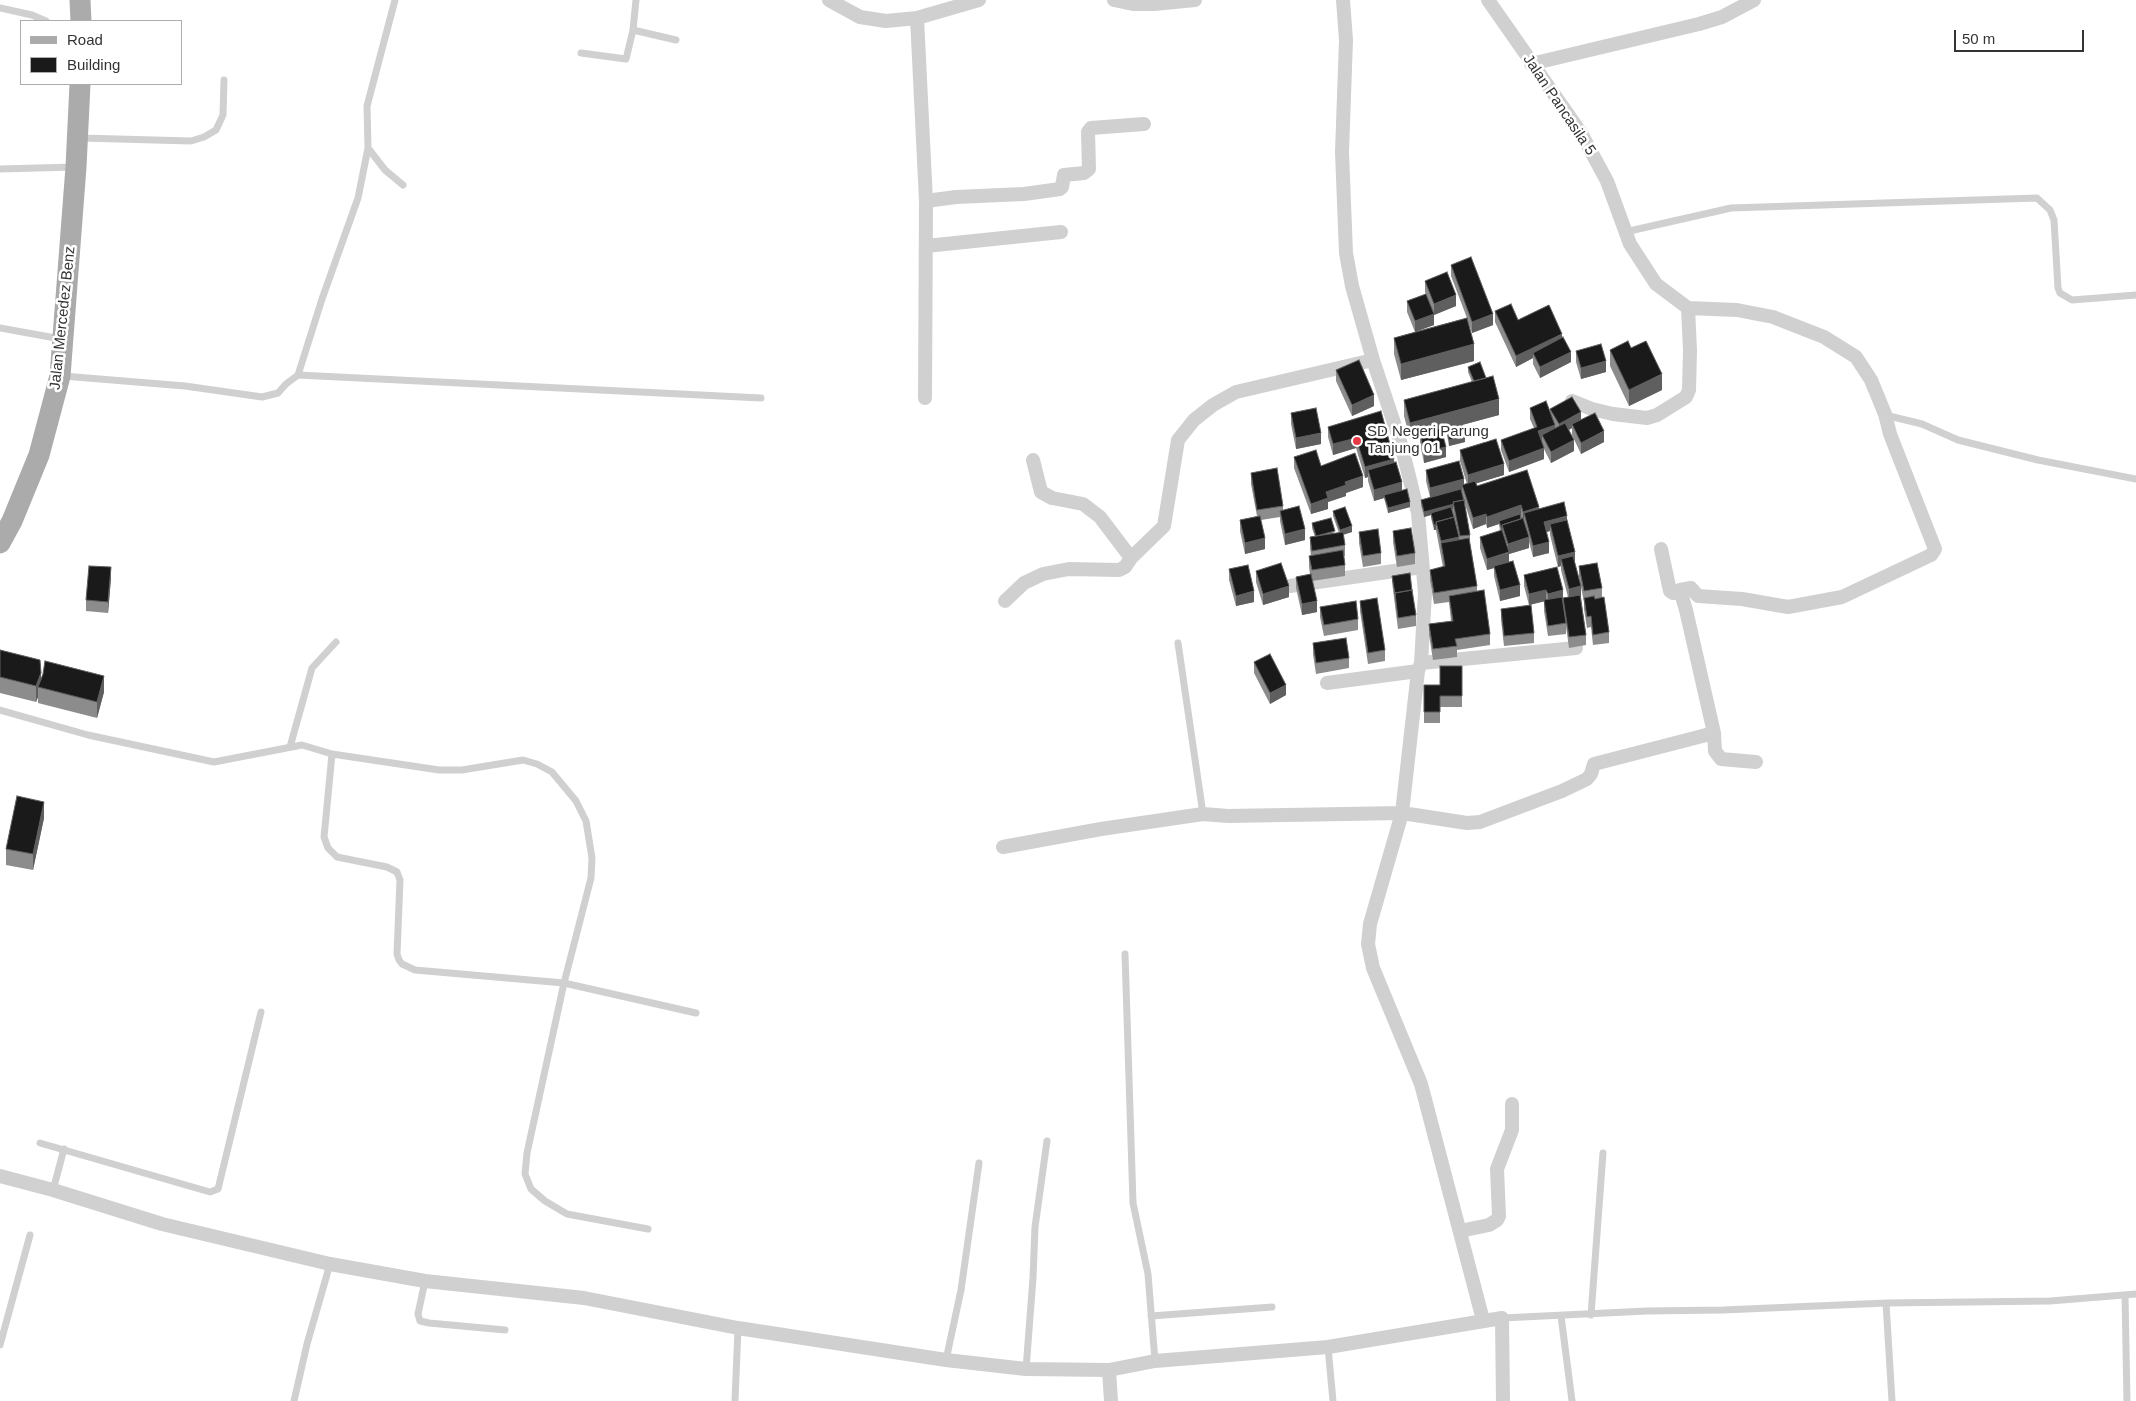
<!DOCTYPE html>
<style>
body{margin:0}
#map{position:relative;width:2136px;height:1401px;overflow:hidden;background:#fff;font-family:Helvetica,sans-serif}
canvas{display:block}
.legend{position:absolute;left:20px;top:20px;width:162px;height:65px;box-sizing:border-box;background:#fff;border:1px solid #adadad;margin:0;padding:6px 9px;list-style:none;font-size:15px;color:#333}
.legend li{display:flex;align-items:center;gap:10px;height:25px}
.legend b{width:25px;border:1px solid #adadad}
.scale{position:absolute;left:1954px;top:30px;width:130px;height:22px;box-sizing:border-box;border:2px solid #333;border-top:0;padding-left:6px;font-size:15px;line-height:18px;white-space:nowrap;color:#333;-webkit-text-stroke:4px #fff;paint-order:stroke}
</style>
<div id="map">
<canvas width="2136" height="1401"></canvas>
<ul class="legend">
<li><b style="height:6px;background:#ababab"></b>Road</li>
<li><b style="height:14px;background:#1a1a1a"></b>Building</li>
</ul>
<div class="scale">50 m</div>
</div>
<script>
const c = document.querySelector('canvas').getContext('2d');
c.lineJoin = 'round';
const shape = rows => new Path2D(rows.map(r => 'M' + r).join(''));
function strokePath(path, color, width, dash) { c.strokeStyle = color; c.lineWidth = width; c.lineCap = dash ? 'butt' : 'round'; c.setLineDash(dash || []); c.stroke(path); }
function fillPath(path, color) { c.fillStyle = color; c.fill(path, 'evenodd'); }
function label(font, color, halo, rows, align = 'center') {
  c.font = font + ' Helvetica,sans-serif'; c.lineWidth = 5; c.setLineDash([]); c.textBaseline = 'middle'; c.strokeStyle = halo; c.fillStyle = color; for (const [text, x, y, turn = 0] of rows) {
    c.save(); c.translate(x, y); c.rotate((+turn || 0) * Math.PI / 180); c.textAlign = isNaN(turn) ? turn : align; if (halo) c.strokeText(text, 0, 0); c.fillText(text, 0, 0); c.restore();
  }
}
strokePath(shape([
 [636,0,633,30,676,40],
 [0,8,32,15,46,21],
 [581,53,626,59,633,30],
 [81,138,191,141,204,137,216,130,223,115,224,80],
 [368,148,385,170,403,185],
 [0,169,75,167],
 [1625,232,1731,208,2037,198,2050,210,2054,220,2058,288,2060,293,2072,300,2136,295],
 [0,328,61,339],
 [298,375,761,398],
 [63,376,185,386,262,397,278,393,286,384,298,375,322,299,358,198,368,148,367,106,395,0],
 [1885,415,1922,424,1958,440,2038,460,2136,479],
 [1178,643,1203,814],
 [0,710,88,735,214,762,302,745,332,754,439,770,462,770,523,760,537,764,552,772,576,801,586,821,592,858,591,878,564,983,527,1153,525,1174,531,1189,545,1201,567,1214,648,1229],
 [290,747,312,668,336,642],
 [332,754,324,837,328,848,337,857,387,867,397,872,400,880,397,954,399,960,402,964,415,970,564,983,696,1013],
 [1125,954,1133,1203,1148,1274,1155,1361],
 [40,1143,210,1192,218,1189,261,1012],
 [53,1190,64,1149],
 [425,1281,418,1314,420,1321,429,1323,505,1330],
 [2125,1295,2127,1401],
 [1886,1303,1892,1401],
 [1591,1315,1603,1153],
 [1151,1316,1272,1307],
 [1561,1316,1572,1401],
 [1502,1318,1647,1311,1723,1310,1886,1303,2050,1301,2136,1294],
 [0,1345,30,1235],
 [1328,1347,1333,1401],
 [946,1360,961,1290,979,1163],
 [1026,1369,1033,1278,1035,1227,1047,1141],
 [294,1401,307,1344,330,1264],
 [735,1401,738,1328]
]), '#d0d0d0', 7);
strokePath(shape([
 [829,0,860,17,886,21,917,18,979,0],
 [1114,0,1133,4,1154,4,1195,0],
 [1343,0,1346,40,1342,152,1346,253,1352,286,1373,360,1400,441,1409,476,1418,513,1425,593,1421,663,1418,671,1402,813,1370,924,1368,944,1373,968,1421,1084,1483,1320],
 [1488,0,1581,133,1607,181,1630,244,1656,284,1688,308,1737,310,1773,317,1824,337,1856,357,1871,380,1885,414,1890,434,1935,549,1931,555,1842,597,1788,607,1742,599,1698,596,1691,588,1680,590],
 [917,18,926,201,925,398],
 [1531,64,1699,24,1722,17,1754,0],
 [926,201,956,197,1024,194,1060,189,1062,187,1064,175,1084,173,1089,169,1088,132,1091,128,1144,124],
 [926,246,1061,232],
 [1572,401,1592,409,1613,414,1647,418,1657,415,1686,397,1689,390,1690,350,1688,308],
 [1661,549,1670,591,1673,593,1680,590,1686,610,1714,733,1715,751,1721,759,1756,762],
 [1131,558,1164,526,1178,440,1194,420,1213,405,1236,392,1373,360],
 [1290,586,1422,567],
 [1005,601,1024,583,1043,574,1069,569,1119,570,1125,567,1131,558,1100,517,1083,504,1052,498,1041,492,1033,460],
 [1421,663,1576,648],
 [1327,683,1418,671],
 [1003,847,1101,829,1203,814,1228,816,1402,813,1467,823,1480,822,1562,791,1587,779,1591,774,1594,764,1714,733],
 [0,1176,53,1190,162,1224,330,1264,425,1281,584,1298,738,1328,946,1360,1026,1369,1109,1370,1111,1401],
 [1460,1231,1489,1225,1497,1220,1499,1216,1497,1169,1512,1130,1512,1104],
 [1109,1370,1155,1361,1328,1347,1502,1318,1503,1401]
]), '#d0d0d0', 14);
strokePath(shape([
 [80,0,81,21],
 [0,543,12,521,39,455,60,376,76,167,80,84]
]), '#ababab', 21);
fillPath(shape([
 [1451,265,1493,325,1472,333,1467,318,1474,361,1401,380,1394,354,1394,338,1415,332,1407,312,1407,301,1426,294,1425,292,1425,281,1456,306,1434,315,1434,325,1417,331,1467,318,1451,276],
 [1495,311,1518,320,1562,338,1571,362,1540,378,1533,364,1533,358,1516,367,1495,322],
 [1631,348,1662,390,1629,406,1610,366,1610,350],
 [1576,351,1606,372,1581,379,1576,362],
 [1468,367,1499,415,1462,425,1465,442,1449,446,1447,435,1447,429,1455,427,1442,431,1446,457,1424,463,1420,444,1420,437,1410,439,1404,416,1404,400,1472,382,1468,372],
 [1336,370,1374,406,1352,416,1336,381],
 [1530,408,1550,414,1550,409,1581,420,1604,442,1581,454,1572,435,1572,428,1569,430,1574,451,1551,463,1544,449,1544,459,1509,472,1501,450,1501,440,1534,428,1530,419],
 [1381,411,1402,490,1410,507,1388,513,1384,498,1374,501,1368,481,1368,477,1365,478,1356,448,1333,455,1328,437,1328,427],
 [1291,413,1321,444,1296,449,1291,424],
 [1460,450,1504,475,1476,483,1477,486,1567,520,1581,597,1586,635,1586,645,1569,648,1566,626,1566,634,1548,636,1544,611,1544,601,1529,605,1524,586,1524,575,1563,600,1563,606,1563,598,1568,597,1561,570,1561,566,1558,567,1550,535,1550,531,1546,532,1549,553,1533,557,1529,542,1529,548,1509,554,1509,562,1520,596,1500,601,1494,576,1494,568,1487,570,1480,548,1480,537,1500,531,1499,524,1487,528,1486,524,1473,529,1464,501,1470,535,1470,543,1477,586,1477,591,1490,634,1490,645,1457,650,1457,657,1433,660,1429,635,1429,624,1451,621,1449,602,1434,604,1430,580,1430,570,1443,567,1436,530,1434,530,1431,518,1431,515,1424,517,1421,505,1421,500,1430,497,1426,481,1426,470,1464,485,1467,484,1460,461],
 [1294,457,1321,466,1363,487,1346,493,1346,496,1328,502,1328,509,1311,514,1294,468],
 [1251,473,1283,506,1283,510,1305,540,1285,545,1280,521,1280,517,1261,520,1265,549,1245,554,1240,531,1240,520,1257,516,1251,484],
 [1333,511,1352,532,1343,534,1345,545,1345,556,1344,556,1345,565,1345,576,1312,581,1317,612,1302,615,1296,588,1296,577,1310,574,1309,567,1309,556,1311,556,1310,548,1310,537,1315,537,1312,528,1312,523,1335,533,1339,533,1333,516],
 [1393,531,1415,553,1415,564,1397,567,1393,542],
 [1359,532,1381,553,1381,564,1363,567,1359,543],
 [1579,566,1602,588,1602,597,1609,632,1609,643,1593,645,1591,627,1587,628,1584,609,1584,602,1579,577],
 [1229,569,1254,602,1236,606,1229,580],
 [1256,571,1289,597,1263,605,1256,582],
 [1392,576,1416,615,1416,626,1398,629,1392,582],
 [111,578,108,613,86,611,86,600],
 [1360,601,1385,650,1385,661,1368,664,1360,611],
 [1320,607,1358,619,1358,630,1324,636,1320,617],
 [1501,609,1534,633,1534,643,1504,646,1501,620],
 [1313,643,1349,658,1349,668,1316,674,1313,654],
 [0,650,41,680,104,692,97,718,38,703,38,697,36,702,0,693],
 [1254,662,1286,695,1270,704,1254,673],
 [1462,666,1462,707,1440,707,1440,723,1424,723,1424,685,1440,685],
 [44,818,33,870,6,865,6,849]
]), '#8c8c8c');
fillPath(shape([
 [1456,295,1456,306,1434,315,1434,304],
 [1434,314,1434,325,1415,332,1415,321],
 [1493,314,1493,325,1472,333,1472,322],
 [1562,334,1562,345,1533,353,1533,358,1516,367,1516,356],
 [1474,344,1474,361,1401,380,1401,364],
 [1571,352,1571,362,1540,378,1540,367],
 [1606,361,1606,372,1581,379,1581,368],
 [1662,374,1662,390,1629,406,1629,390],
 [1374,395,1374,406,1352,416,1352,405],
 [1499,399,1499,415,1421,436,1420,433,1420,437,1410,439,1410,423],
 [1581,412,1581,423,1572,424,1572,428,1559,435,1559,424],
 [1555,425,1555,436,1542,435,1542,441,1538,442,1538,431],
 [1604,431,1604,442,1581,454,1581,443],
 [1321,433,1321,444,1296,449,1296,438],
 [1465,436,1465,442,1449,446,1449,440],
 [1356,438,1356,448,1333,455,1333,444],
 [1574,440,1574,451,1551,463,1551,452],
 [1446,447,1446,457,1424,463,1424,452],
 [1544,448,1544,459,1509,472,1509,461],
 [1394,459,1394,470,1368,470,1368,477,1365,478,1365,467],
 [1504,464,1504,475,1468,486,1468,475],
 [1363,476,1363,487,1346,493,1346,496,1328,502,1328,509,1311,514,1311,504,1326,492,1345,482],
 [1464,479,1464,489,1462,485,1462,490,1430,499,1430,488],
 [1402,482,1402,493,1384,495,1384,498,1374,501,1374,490],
 [1410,502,1410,507,1388,513,1388,508],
 [1453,504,1453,509,1432,515,1431,513,1431,515,1424,517,1424,512],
 [1521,505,1521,516,1499,523,1499,521,1499,524,1487,528,1487,517],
 [1539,507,1539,518,1524,513,1524,522,1523,522,1523,512],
 [1486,514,1486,524,1473,529,1473,518],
 [1567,516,1567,527,1550,524,1550,531,1544,533,1544,522],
 [1434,525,1436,525,1436,530,1434,530],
 [1352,526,1352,532,1340,536,1340,530],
 [1305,529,1305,540,1285,545,1285,534],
 [1459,537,1459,547,1441,543,1441,552,1441,541],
 [1529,537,1529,548,1509,554,1509,563,1494,566,1494,568,1487,570,1487,559,1508,553,1508,544],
 [1265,538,1265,549,1245,554,1245,543],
 [1549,542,1549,553,1533,557,1533,546],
 [1575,552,1575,563,1561,559,1561,566,1558,567,1558,556],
 [111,567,111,578,108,613,108,602],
 [1520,585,1520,596,1500,601,1500,590],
 [1289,586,1289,597,1263,605,1263,594],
 [1581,586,1581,597,1569,600,1569,589],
 [1546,590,1546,601,1529,605,1529,594],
 [1563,590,1563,600,1548,605,1548,594],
 [1254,591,1254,602,1236,606,1236,596],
 [1317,601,1317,612,1302,615,1302,604],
 [41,673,41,688,38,687,38,697,36,702,36,686],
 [104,676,104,692,97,718,97,702],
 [1286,685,1286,695,1270,704,1270,693],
 [44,802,44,818,33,870,33,854]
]), '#5f5f5f');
const building = shape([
 [1471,257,1493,314,1472,322,1451,265,1471,257],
 [1447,272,1456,295,1434,304,1425,281,1447,272],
 [1426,294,1434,314,1415,321,1407,301,1426,294],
 [1511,304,1518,320,1549,305,1562,334,1516,356,1495,311,1511,304],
 [1467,318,1474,344,1401,364,1394,338,1467,318],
 [1563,337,1571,352,1540,367,1533,353,1563,337],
 [1628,341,1631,348,1646,341,1662,374,1629,390,1610,350,1628,341],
 [1601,344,1606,361,1581,368,1576,351,1601,344],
 [1359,360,1374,395,1352,405,1336,370,1359,360],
 [1480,362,1486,378,1474,381,1468,367,1480,362],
 [1493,376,1499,399,1410,423,1404,400,1493,376],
 [1572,397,1581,412,1559,424,1550,409,1572,397],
 [1546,401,1555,425,1538,431,1544,448,1509,461,1501,440,1537,427,1530,408,1546,401],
 [1316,408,1321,433,1296,438,1291,413,1316,408],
 [1381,411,1394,459,1365,467,1356,438,1333,444,1328,427,1381,411],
 [1595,413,1604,431,1581,443,1572,424,1595,413],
 [1565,423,1574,440,1551,452,1542,435,1565,423],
 [1462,425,1465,436,1449,440,1447,429,1462,425],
 [1441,428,1446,447,1424,452,1420,433,1441,428],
 [1496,439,1504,464,1468,475,1460,450,1496,439],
 [1316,450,1321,466,1355,453,1363,476,1345,482,1346,485,1326,492,1328,498,1311,504,1294,457,1316,450],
 [1459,461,1464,479,1430,488,1426,470,1459,461],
 [1396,462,1402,482,1374,490,1368,470,1396,462],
 [1277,468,1283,506,1257,510,1251,473,1277,468],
 [1527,470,1539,507,1523,512,1521,505,1487,517,1486,514,1473,518,1462,485,1475,481,1477,486,1527,470],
 [1407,489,1410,502,1388,508,1384,495,1407,489],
 [1461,489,1464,501,1464,500,1453,502,1454,504,1424,512,1421,500,1461,489],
 [1464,500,1470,535,1460,536,1453,502,1464,500],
 [1564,502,1567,516,1544,522,1549,542,1533,546,1524,513,1564,502],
 [1299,506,1305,529,1285,534,1280,511,1299,506],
 [1345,507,1352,526,1340,530,1333,511,1345,507],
 [1451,507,1454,517,1436,522,1436,525,1434,525,1431,513,1451,507],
 [1520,514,1521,519,1502,525,1502,530,1499,521,1520,514],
 [1260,516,1265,538,1245,543,1240,520,1260,516],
 [1454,517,1459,537,1441,541,1436,522,1454,517],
 [1331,518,1335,531,1316,536,1312,523,1331,518],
 [1523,518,1529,537,1508,544,1502,525,1523,518],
 [1567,520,1575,552,1558,556,1550,524,1567,520],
 [1411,528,1415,553,1397,556,1393,531,1411,528],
 [1378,529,1381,553,1363,556,1359,532,1378,529],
 [1502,530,1509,552,1487,559,1480,537,1502,530],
 [1343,532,1345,545,1312,551,1310,537,1343,532],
 [1469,538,1477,586,1434,593,1430,570,1445,566,1441,543,1469,538],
 [1343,550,1345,565,1312,570,1309,556,1343,550],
 [1573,556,1581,586,1569,589,1561,559,1573,556],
 [1513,561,1520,585,1500,590,1494,566,1513,561],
 [1281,563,1289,586,1263,594,1256,571,1281,563],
 [1597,563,1602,588,1584,591,1579,566,1597,563],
 [1248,565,1254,591,1236,596,1229,569,1248,565],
 [89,566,111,567,108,602,86,600,89,566],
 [1557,567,1563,590,1548,594,1546,590,1529,594,1524,575,1557,567],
 [1410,573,1412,591,1412,590,1395,593,1395,594,1392,576,1410,573],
 [1311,574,1317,601,1302,604,1296,577,1311,574],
 [1412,590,1416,615,1398,618,1395,593,1412,590],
 [1484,590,1490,634,1455,639,1457,646,1433,649,1429,624,1453,621,1449,596,1484,590],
 [1580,595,1586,635,1569,637,1563,598,1580,595],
 [1594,596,1595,599,1604,597,1609,632,1593,635,1591,616,1587,617,1584,598,1594,596],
 [1562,597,1566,623,1548,626,1544,600,1562,597],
 [1377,598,1385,650,1368,653,1360,601,1377,598],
 [1356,601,1358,619,1324,625,1320,607,1356,601],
 [1531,605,1534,633,1504,636,1501,609,1531,605],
 [1346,638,1349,658,1316,663,1313,643,1346,638],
 [0,650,40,660,41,673,36,686,0,677,0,650],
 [1270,654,1286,685,1270,693,1254,662,1270,654],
 [45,661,104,676,97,702,38,687,43,674,45,661],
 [1440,666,1462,666,1462,696,1440,696,1440,712,1424,712,1424,685,1440,685,1440,666],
 [17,796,44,802,33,854,6,849,17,796]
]);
fillPath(building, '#1a1a1a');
strokePath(building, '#5f5f5f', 1);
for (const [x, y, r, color] of [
 [1357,441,5,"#e63946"]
]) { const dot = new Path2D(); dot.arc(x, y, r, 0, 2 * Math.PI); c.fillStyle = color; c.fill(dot); strokePath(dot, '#fff', 2); }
label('15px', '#333', '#fff', [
 ["Jalan Pancasila 5",1559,105,56],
 ["Jalan Mercedez Benz",63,318,-84]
]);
label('15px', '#333', '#fff', [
 ["SD Negeri Parung",1367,432],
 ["Tanjung 01",1367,449]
], 'left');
</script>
